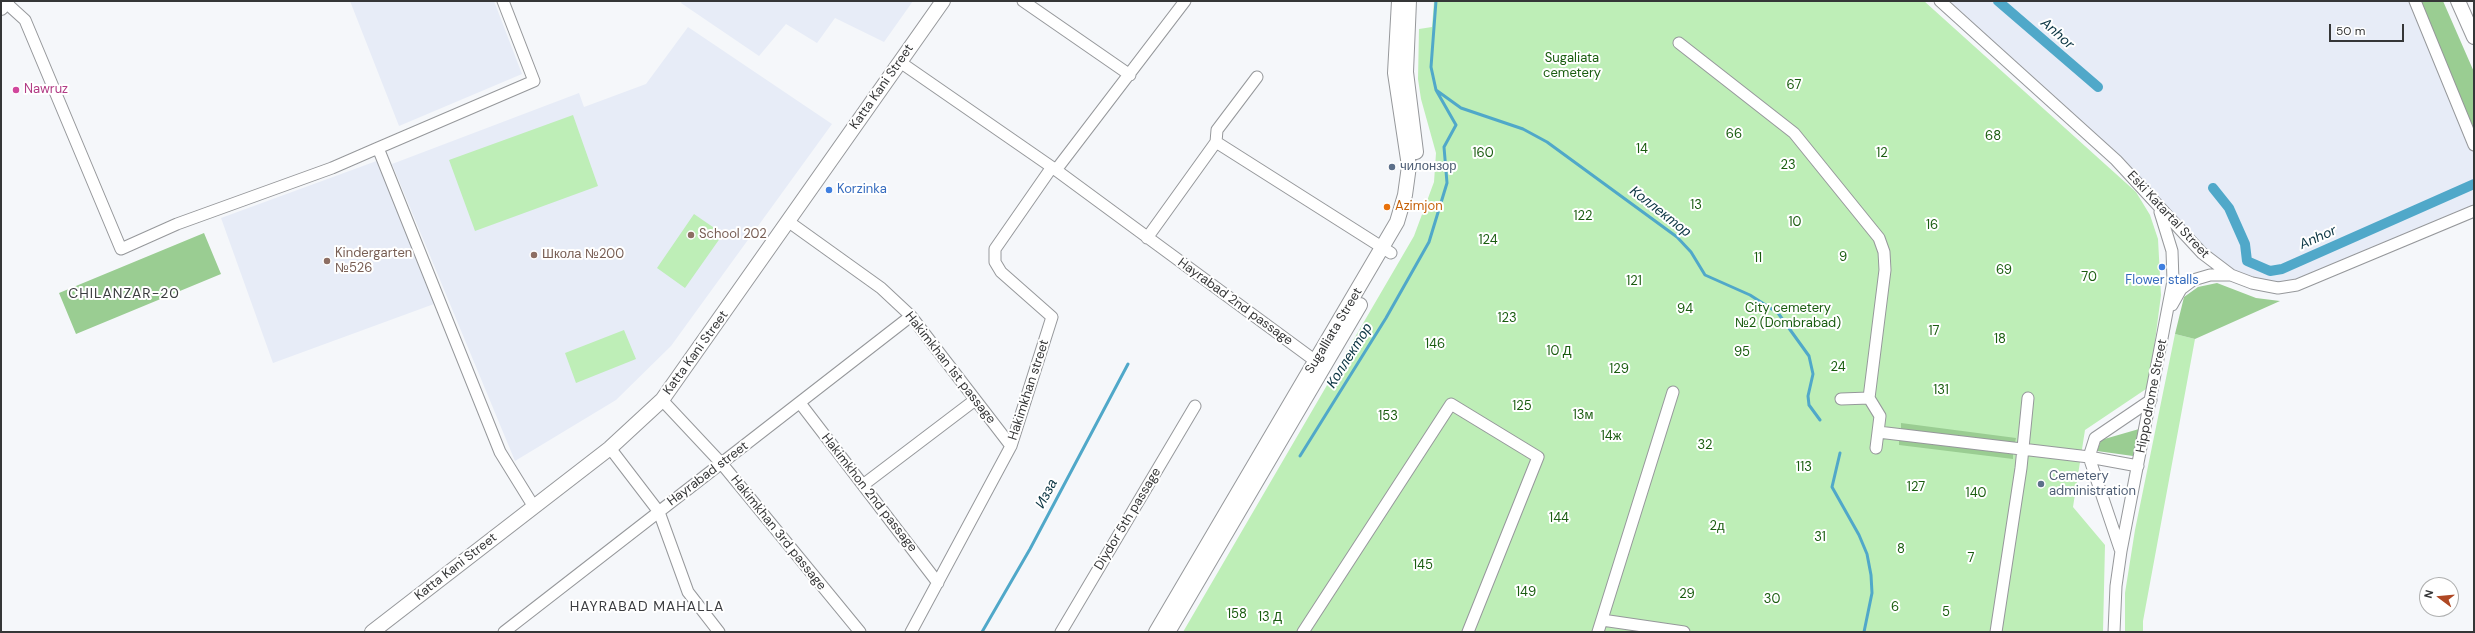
<!DOCTYPE html>
<meta charset="utf-8">
<style>
body{margin:0}
#map{position:relative;width:2475px;height:633px;overflow:hidden;background:#f5f7fa;font-family:"DM Sans",sans-serif}
canvas{display:block}
.frame{position:absolute;inset:0;border:2px solid #353637;pointer-events:none}
.north{position:absolute;left:2419px;top:577px;width:40px;height:40px;box-sizing:border-box;background:#fff;border:1px solid #aeafaf;border-radius:50%;rotate:286deg;font-size:11px;font-weight:700;line-height:16px;text-align:center;color:#353637}
.north::after{content:'';display:block;margin:auto;width:14px;height:18px;background:#af4824;clip-path:polygon(50% 0,100% 100%,50% 72%,0 100%)}
.scale{position:absolute;left:2329px;top:24px;width:75px;height:18px;box-sizing:border-box;border:2px solid #353637;border-top:0;padding-left:5px;font-size:12px;line-height:14px;white-space:nowrap;color:#353637;-webkit-text-stroke:3px #fff;paint-order:stroke}
</style>
<div id="map">
<canvas width="2475" height="633"></canvas>
<div class="frame"></div>
<div class="north">N</div>
<div class="scale">50 m</div>
</div>
<script>
const c = document.querySelector('canvas').getContext('2d');
c.lineJoin = 'round';
function fillPath(path, color) { c.fillStyle = color; c.fill(path, 'evenodd'); }
const shape = rows => new Path2D(rows.map(r => 'M' + r).join(''));
function strokePath(path, color, width, dash) { c.strokeStyle = color; c.lineWidth = width; c.lineCap = dash ? 'butt' : 'round'; c.setLineDash(dash || []); c.stroke(path); }
function label(font, color, halo, rows, align = 'center') {
  c.font = font + ' "DM Sans",sans-serif'; c.lineWidth = 4; c.setLineDash([]); c.textBaseline = 'middle'; c.strokeStyle = halo; c.fillStyle = color; for (const [text, x, y, turn = 0] of rows) {
    c.save(); c.translate(x, y); c.rotate((+turn || 0) * Math.PI / 180); c.textAlign = isNaN(turn) ? turn : align; if (halo) c.strokeText(text, 0, 0); c.fillText(text, 0, 0); c.restore();
  }
}
fillPath(shape([
 [350,1,494,1,522,74,399,126],
 [682,1,913,1,884,42,835,18,817,43,786,24,759,56,681,3],
 [1940,1,2415,1,2474,145,2474,211,2286,288,2231,275,2154,199],
 [688,27,832,124,671,346,616,400,515,461,392,164,579,93,584,107,646,84],
 [382,159,434,304,273,363,221,218]
]), '#e7ecf7');
fillPath(shape([
 [1434,1,1924,1,2136,192,2150,215,2158,239,2161,295,2149,387,2085,430,2073,507,2105,545,2103,632,1183,632,1414,236,1434,182,1436,153,1421,99,1418,79,1419,29,1432,27],
 [573,115,598,186,475,231,449,160],
 [694,214,723,234,685,288,657,268],
 [624,330,636,359,576,383,565,353],
 [2175,334,2195,339,2143,621,2143,632,2125,632,2125,593,2135,530]
]), '#beeeb7');
fillPath(shape([
 [2420,1,2443,1,2474,72,2474,131],
 [204,233,221,274,76,334,59,293],
 [2217,283,2256,298,2280,301,2195,339,2175,334,2184,297,2198,287],
 [1901,423,2016,438,2015,443,1901,429],
 [2139,429,2133,456,2097,451,2101,440],
 [1899,440,2013,454,2013,459,1899,445]
]), '#9acd92');
strokePath(shape([
 [1436,90,1461,108,1523,129,1547,142,1677,237,1691,252,1705,275,1750,295,1778,313,1809,356,1813,374,1808,396,1809,405,1820,420],
 [1840,453,1832,487,1859,535,1867,554,1871,575,1872,593,1864,632],
 [1300,456,1386,318,1429,242,1447,183,1444,147,1456,125,1436,90,1431,67,1436,1],
 [982,632,1030,549,1128,364]
]), '#50a8c9', 3);
strokePath(shape([
 [1998,1,2098,87],
 [2213,188,2229,208,2245,244,2247,261,2270,271,2282,269,2474,184]
]), '#50a8c9', 10);
const minor = shape([
 [4,1,25,20,121,249,177,224,332,168,378,148],
 [503,1,534,81,378,148,500,452,534,507],
 [1023,1,1130,75],
 [1940,1,2116,160,2202,253,2231,275,2252,283,2278,288,2297,285,2474,211],
 [2415,1,2474,145],
 [1679,43,1794,133,1879,238,1884,252,1885,270,1869,398,1880,416,1878,432,2089,457,2138,466],
 [900,62,1056,170,1321,365],
 [1216,142,1391,253],
 [1056,170,1185,1],
 [789,222,881,288,911,316,1011,446],
 [1147,238,1216,142,1217,130,1257,77],
 [2172,305,2181,289,2193,280,2210,275,2231,275],
 [1841,399,1869,398],
 [662,400,722,464,860,632],
 [800,403,938,583],
 [610,448,659,512,688,592,719,632],
 [1876,448,1878,432],
 [863,485,975,400],
 [2120,549,2089,457,2095,438,2151,400],
 [1602,620,1684,632],
 [504,632,911,316],
 [911,632,1011,446,1052,317,1001,272,995,262,995,249,1052,167],
 [1061,632,1195,406],
 [1303,632,1451,404,1538,457,1468,632],
 [1598,632,1673,392],
 [1996,632,2021,468,2028,398],
 [2114,632,2116,586,2121,551,2173,281,2172,251,2160,212]
]);
const major = shape([
 [1409,1,1406,72,1416,152],
 [2458,1,2474,37],
 [1,8,7,1],
 [372,632,610,448,662,400,943,1],
 [1156,632,1397,222,1405,195,1409,166,1395,73,1399,1],
 [1168,632,1360,305]
]);
strokePath(minor, '#96989b', 13);
strokePath(major, '#96989b', 16);
strokePath(minor, '#fff', 11);
strokePath(major, '#fff', 14);
for (const [x, y, r, color] of [
 [16,90,4,"#d1479c"],
 [1392,167,4,"#5c6f8a"],
 [829,190,4,"#3f7fe0"],
 [1387,207,4,"#e8710a"],
 [691,235,4,"#8d6e63"],
 [534,255,4,"#8d6e63"],
 [327,261,4,"#8d6e63"],
 [2162,267,4,"#3f7fe0"],
 [2041,484,4,"#5c6f8a"]
]) { const dot = new Path2D(); dot.arc(x, y, r, 0, 2 * Math.PI); c.fillStyle = color; c.fill(dot); strokePath(dot, '#fff', 1.5); }
label('13px', '#195c0f', '#fff', [
 ["Sugaliata",1572,59],
 ["cemetery",1572,74],
 ["67",1794,86],
 ["66",1734,135],
 ["68",1993,137],
 ["14",1642,150],
 ["160",1483,154],
 ["12",1882,154],
 ["23",1788,166],
 ["13",1696,206],
 ["122",1583,217],
 ["10",1795,223],
 ["16",1932,226],
 ["124",1488,241],
 ["9",1843,258],
 ["11",1758,259],
 ["69",2004,271],
 ["70",2089,278],
 ["121",1634,282],
 ["City cemetery",1788,309],
 ["№2 (Dombrabad)",1788,324],
 ["94",1685,310],
 ["123",1507,319],
 ["17",1934,332],
 ["18",2000,340],
 ["146",1435,345],
 ["10 Д",1559,352],
 ["95",1742,353],
 ["24",1838,368],
 ["129",1619,370],
 ["131",1941,391],
 ["125",1522,407],
 ["13м",1583,416],
 ["153",1388,417],
 ["14ж",1611,437],
 ["32",1705,446],
 ["113",1804,468],
 ["127",1916,488],
 ["140",1976,494],
 ["144",1559,519],
 ["2д",1717,527],
 ["31",1820,538],
 ["8",1901,550],
 ["7",1971,559],
 ["145",1423,566],
 ["149",1526,593],
 ["29",1687,595],
 ["30",1772,600],
 ["6",1895,608],
 ["5",1946,613],
 ["158",1237,615],
 ["13 Д",1270,618]
]);
label('13px', '#353637', '#fff', [
 ["Katta Kani Street",882,87,-55],
 ["Eski Katartal Street",2168,215,47],
 ["Hayrаbаd 2nd passage",1235,302,36],
 ["Sugalliata Street",1334,331,-59],
 ["Katta Kani Street",696,353,-54],
 ["Hakimkhаn 1st passage",950,368,52],
 ["Hakimkhаn street",1029,390,-72],
 ["Hippodrome Street",2152,396,-79],
 ["Hayrabad street",708,474,-37],
 ["Hakimkhon 2nd passage",869,493,52],
 ["Diydor 5th passage",1128,519,-59],
 ["Hakimkhаn 3rd passage",778,533,51],
 ["Katta Kani Street",456,567,-38]
]);
label('13px', '#b23c85', '#fff', [
 ["Nawruz",24,90]
], 'left');
label('13px', '#4e5e75', '#fff', [
 ["чилонзор",1400,167],
 ["Cemetery",2049,477],
 ["administration",2049,492]
], 'left');
label('13px', '#366cbe', '#fff', [
 ["Korzinka",837,190],
 ["Flower stalls",2162,281,"center"]
], 'left');
label('13px', '#c56008', '#fff', [
 ["Azimjon",1395,207]
], 'left');
label('13px', '#785e54', '#fff', [
 ["School 202",699,235],
 ["Kindergarten",335,254],
 ["№526",335,269],
 ["Школа №200",542,255]
], 'left');
label('italic 14px', '#093341', '#fff', [
 ["Anhor",2057,34,41],
 ["Коллектор",1660,212,38],
 ["Anhor",2318,238,-24],
 ["Коллектор",1350,356,-58],
 ["Изза",1047,494,-62]
]);
c.letterSpacing = '1px';
label('14px', '#3b3c3f', '#fff', [
 ["CHILANZAR-20",124,294],
 ["HAYRABAD MAHALLA",647,607]
]);
c.letterSpacing = '0px';
</script>
